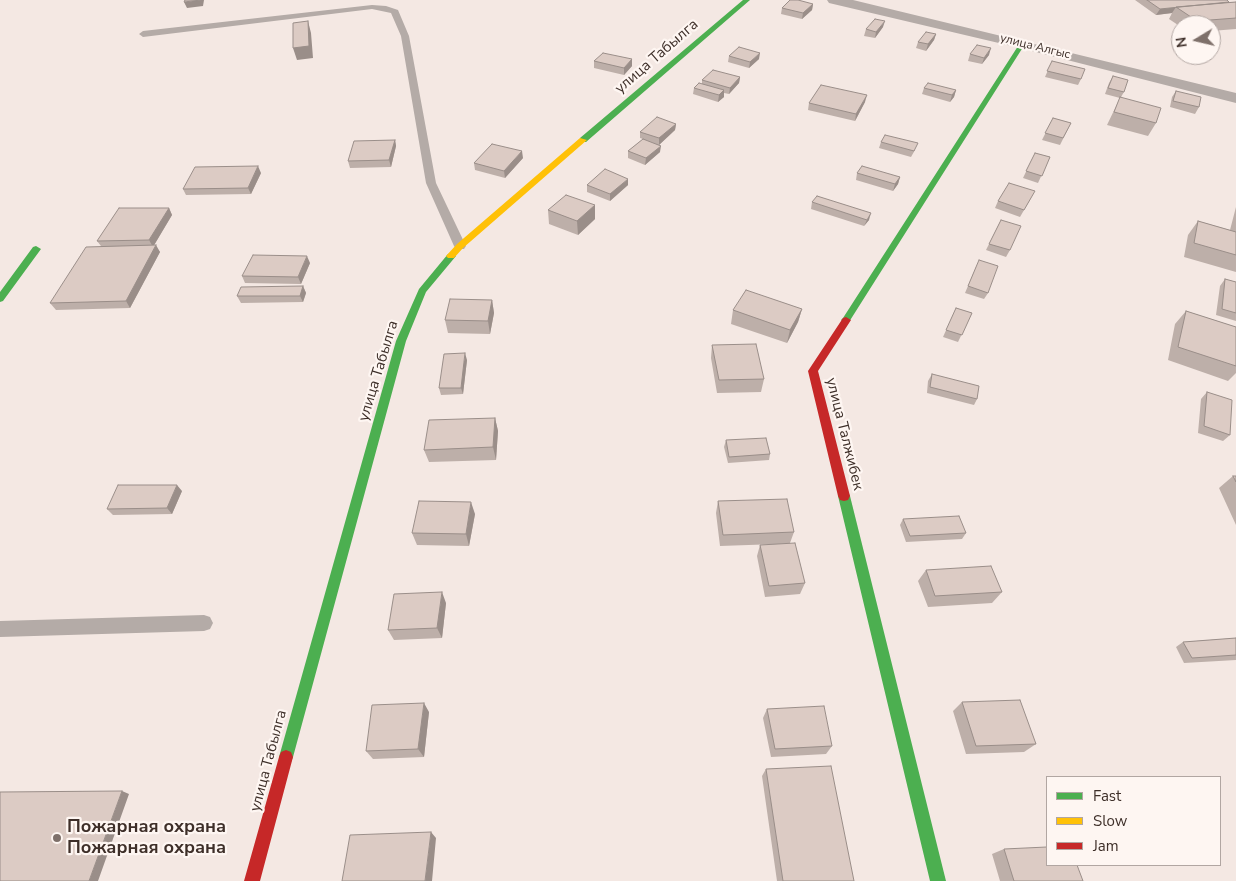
<!DOCTYPE html>
<meta charset="utf-8">
<style>
body{margin:0}
#map{position:relative;width:1236px;height:881px;overflow:hidden;background:#f4e8e3;font-family:"Nunito Sans",sans-serif}
canvas{display:block}
.legend{position:absolute;left:1046px;top:776px;width:175px;height:90px;box-sizing:border-box;background:#fef6f2;border:1px solid #b1a6a2;margin:0;padding:6px 9px;list-style:none;font-size:15px;color:#3e2f29}
.legend li{display:flex;align-items:center;gap:10px;height:25px}
.legend b{width:25px;border:1px solid #b1a6a2}
.north{position:absolute;left:1171px;top:15px;width:50px;height:50px;box-sizing:border-box;background:#fef6f2;border:1px solid #b1a6a2;border-radius:50%;rotate:261deg;font-size:14px;font-weight:700;line-height:20px;text-align:center;color:#3e2f29}
.north::after{content:'';display:block;margin:auto;width:18px;height:22px;background:#7e706a;clip-path:polygon(50% 0,100% 100%,50% 72%,0 100%)}
</style>
<div id="map">
<canvas width="1236" height="881"></canvas>
<ul class="legend">
<li><b style="height:6px;background:#4caf50"></b>Fast</li>
<li><b style="height:6px;background:#ffc107"></b>Slow</li>
<li><b style="height:6px;background:#c62828"></b>Jam</li>
</ul>
<div class="north">N</div>
</div>
<script>
const c = document.querySelector('canvas').getContext('2d');
c.lineJoin = 'round';
const shape = rows => new Path2D(rows.map(r => 'M' + r).join(''));
function fillPath(path, color) { c.fillStyle = color; c.fill(path, 'evenodd'); }
function strokePath(path, color, width, dash) { c.strokeStyle = color; c.lineWidth = width; c.lineCap = dash ? 'butt' : 'round'; c.setLineDash(dash || []); c.stroke(path); }
function label(font, color, halo, rows, align = 'center') {
  c.font = font + ' "Nunito Sans",sans-serif'; c.lineWidth = 4.5; c.setLineDash([]); c.textBaseline = 'middle'; c.strokeStyle = halo; c.fillStyle = color; for (const [text, x, y, turn = 0] of rows) {
    c.save(); c.translate(x, y); c.rotate((+turn || 0) * Math.PI / 180); c.textAlign = isNaN(turn) ? turn : align; if (halo) c.strokeText(text, 0, 0); c.fillText(text, 0, 0); c.restore();
  }
}
fillPath(shape([
 [372,5,386,6,398,10,409,36,436,183,466,246,464,249,456,249,454,246,426,183,401,36,391,13,372,9,143,37,139,34,143,31,372,5],
 [204,615,210,617,213,623,210,629,204,631,0,637,0,621,204,615]
]), '#b4aba7');
fillPath(shape([
 [827,0,853,0,1236,93,1236,103,1020,48,829,3,827,0]
]), '#b4aba7');
fillPath(shape([
 [743,0,750,0,586,142,580,142,580,138,743,0],
 [1020,43,1025,44,849,322,843,322,841,320,843,318,1020,43],
 [36,246,41,249,3,301,0,302,0,292,33,247,36,246],
 [451,253,456,256,426,292,406,341,293,757,291,762,286,764,281,762,279,757,396,341,419,289,448,254,451,253],
 [844,491,848,492,850,496,946,881,930,881,838,496,840,492,844,491]
]), '#4caf50');
fillPath(shape([
 [580,138,587,140,463,248,454,258,448,258,446,256,457,244,580,138]
]), '#ffc107');
fillPath(shape([
 [846,317,851,320,818,371,850,496,848,500,844,501,840,500,838,496,808,371,843,318,846,317],
 [286,750,291,752,293,757,260,881,244,881,279,757,281,752,286,750]
]), '#c62828');
fillPath(shape([
 [1135,0,1227,0,1229,2,1236,2,1236,29,1211,31,1211,25,1181,25,1181,27,1169,19,1172,13,1156,15],
 [813,4,812,10,802,19,781,14,782,8],
 [883,27,875,38,864,36,866,29],
 [936,34,934,40,926,51,916,48,918,42],
 [970,54,989,55,982,64,968,61],
 [729,56,759,59,749,68,728,62],
 [632,59,632,66,624,75,594,68,594,61],
 [1052,61,1081,79,1078,85,1045,77],
 [1113,76,1124,92,1121,97,1156,123,1148,136,1107,125,1120,98,1105,94,1109,83],
 [740,77,739,83,729,94,724,93,724,97,718,102,693,94,694,88,702,84,702,80],
 [924,88,956,90,954,97,950,102,922,94],
 [1176,91,1199,107,1195,114,1170,107,1172,97],
 [865,102,855,121,808,110,809,103],
 [1053,118,1071,123,1060,145,1042,140],
 [676,124,675,130,659,145,660,152,645,165,628,158,628,151,643,139,640,138,640,132],
 [395,140,396,146,391,167,350,168,348,161],
 [881,142,915,150,911,157,879,148],
 [1035,153,1050,157,1038,183,1023,178],
 [523,158,505,178,475,170,474,163],
 [261,173,251,194,186,195,183,189],
 [857,173,900,177,898,184,893,191,856,180],
 [587,185,628,185,610,201,587,192],
 [1031,198,1020,217,995,208,998,201],
 [812,202,869,220,864,226,811,209],
 [595,205,595,219,578,235,549,224,548,210],
 [1236,207,1236,272,1184,257,1188,235,1198,221,1230,230],
 [169,208,172,215,154,245,160,252,130,308,56,310,50,303,101,246,97,241],
 [1001,220,1010,250,1006,257,986,250],
 [310,263,301,284,245,283,242,276],
 [976,267,988,293,984,299,965,293],
 [1225,279,1236,282,1236,321,1216,315,1220,286],
 [303,286,306,293,303,302,241,303,237,296],
 [492,300,494,313,490,334,448,333,445,320],
 [956,308,972,313,958,342,943,337],
 [802,309,798,322,787,343,731,324,733,310],
 [1186,311,1236,327,1236,373,1228,381,1168,360,1175,324],
 [712,345,764,379,761,392,717,393,711,358],
 [467,360,463,394,441,395,439,388],
 [932,374,977,399,974,405,927,393,928,381],
 [1207,392,1230,435,1223,441,1198,433,1201,399],
 [495,418,498,431,496,460,429,462,424,450],
 [726,440,770,454,769,460,728,463,724,447],
 [1233,476,1236,476,1236,525,1219,488],
 [182,491,172,514,113,515,107,509],
 [718,501,794,532,790,543,805,583,800,594,765,597,757,556,760,545,777,544,720,546,716,513],
 [475,514,469,546,417,545,412,533],
 [903,519,966,533,962,539,906,542,900,525],
 [926,570,1002,592,992,603,928,607,918,581],
 [446,603,442,638,394,640,388,630],
 [1236,638,1236,660,1184,663,1176,647,1183,642],
 [962,702,1036,744,1024,752,966,754,953,711],
 [767,709,832,746,826,754,771,757,763,718],
 [429,712,424,757,373,759,366,751],
 [766,769,854,881,777,881,762,776],
 [1004,849,1083,881,1000,881,992,854]
]), '#bdafa9');
fillPath(shape([
 [201,0,204,0,203,6,187,8,184,2],
 [1229,2,1226,8,1176,7,1172,13,1156,15,1160,9],
 [813,4,812,10,802,19,803,13],
 [308,21,311,33,313,58,297,60,293,48],
 [885,21,883,27,875,38,876,32],
 [936,34,934,40,926,51,928,44],
 [991,48,989,55,982,64,984,58],
 [760,53,759,59,749,68,750,62],
 [632,59,632,66,624,75,624,68],
 [740,77,739,83,729,94,730,88],
 [724,90,724,97,718,102,719,95],
 [956,90,954,97,950,102,952,95],
 [867,95,865,102,855,121,856,114],
 [676,124,675,130,659,145,659,138],
 [395,140,396,146,391,167,389,160],
 [661,146,660,152,645,165,646,158],
 [522,151,523,158,505,178,504,171],
 [258,166,261,173,251,194,248,188],
 [900,177,898,184,893,191,895,184],
 [628,179,628,185,610,201,610,194],
 [595,205,595,219,578,235,577,221],
 [169,208,172,215,153,247,149,240],
 [871,213,869,220,864,226,867,220],
 [156,245,160,252,130,308,126,301],
 [307,256,310,263,301,284,298,277],
 [303,286,306,293,303,302,300,296],
 [492,300,494,313,490,334,488,321],
 [802,309,798,322,787,343,790,330],
 [465,353,467,360,463,394,461,388],
 [495,418,498,431,496,460,493,447],
 [177,485,182,491,172,514,167,508],
 [471,502,475,514,469,546,466,534],
 [442,592,446,603,442,638,437,628],
 [424,703,429,712,424,757,418,749],
 [122,791,129,794,98,881,89,881],
 [431,832,436,838,432,881,425,881]
]), '#9a8e89');
const building = shape([
 [185,0,201,0,184,2,185,0],
 [790,0,798,0,813,4,803,13,782,8,790,0],
 [1147,0,1227,0,1229,2,1160,9,1147,0],
 [1236,2,1236,18,1197,21,1176,7,1236,2],
 [875,19,885,21,876,32,866,29,875,19],
 [308,21,309,46,293,48,293,23,308,21],
 [926,32,936,34,928,44,918,42,926,32],
 [977,45,991,48,984,58,970,54,977,45],
 [739,47,760,53,750,62,729,56,739,47],
 [603,53,632,59,624,68,594,61,603,53],
 [1052,61,1085,69,1081,79,1047,71,1052,61],
 [713,70,740,77,730,88,702,80,713,70],
 [1113,76,1128,80,1124,92,1108,88,1113,76],
 [699,83,724,90,719,95,694,88,699,83],
 [928,83,956,90,952,95,924,88,928,83],
 [821,85,867,95,856,114,809,103,821,85],
 [1176,91,1201,97,1199,107,1173,101,1176,91],
 [1120,97,1161,108,1156,123,1114,112,1120,97],
 [657,117,676,124,659,138,640,132,657,117],
 [1053,118,1071,123,1063,138,1045,133,1053,118],
 [885,135,918,143,914,151,881,142,885,135],
 [643,139,661,146,646,158,628,151,643,139],
 [395,140,389,160,348,161,354,141,395,140],
 [492,144,522,151,504,171,474,163,492,144],
 [1035,153,1050,157,1042,176,1026,171,1035,153],
 [258,166,248,188,183,189,195,167,258,166],
 [862,166,900,177,895,184,857,173,862,166],
 [605,169,628,179,610,194,587,185,605,169],
 [1009,183,1035,191,1024,210,998,201,1009,183],
 [566,195,595,205,577,221,548,210,566,195],
 [817,196,871,213,867,220,812,202,817,196],
 [119,208,169,208,149,240,97,241,119,208],
 [1001,220,1021,226,1010,250,989,244,1001,220],
 [1198,221,1236,232,1236,255,1194,243,1198,221],
 [156,245,126,301,50,303,86,247,156,245],
 [253,255,307,256,298,277,242,276,253,255],
 [979,260,998,266,988,293,968,286,979,260],
 [1225,279,1236,282,1236,313,1222,309,1225,279],
 [303,286,300,296,237,296,241,287,303,286],
 [746,290,802,309,790,330,733,310,746,290],
 [450,299,492,300,488,321,445,320,450,299],
 [956,308,972,313,962,335,946,330,956,308],
 [1186,311,1236,327,1236,366,1178,347,1186,311],
 [756,344,764,379,719,380,712,345,756,344],
 [465,353,461,388,439,388,444,354,465,353],
 [932,374,979,386,977,399,930,387,932,374],
 [1207,392,1232,400,1230,435,1204,426,1207,392],
 [495,418,493,447,424,450,429,420,495,418],
 [766,438,770,454,729,457,726,440,766,438],
 [1233,476,1236,476,1236,482,1233,476],
 [118,485,177,485,167,508,107,509,118,485],
 [787,499,794,532,723,535,718,501,787,499],
 [419,501,471,502,466,534,412,533,419,501],
 [959,516,966,533,910,536,903,519,959,516],
 [795,543,805,583,769,586,760,545,795,543],
 [991,566,1002,592,935,596,926,570,991,566],
 [442,592,437,628,388,630,394,594,442,592],
 [1236,638,1236,655,1192,658,1183,642,1236,638],
 [1020,700,1036,744,976,746,962,702,1020,700],
 [424,703,418,749,366,751,372,705,424,703],
 [824,706,832,746,775,749,767,709,824,706],
 [831,766,854,881,783,881,766,769,831,766],
 [122,791,89,881,0,881,0,792,122,791],
 [431,832,425,881,342,881,350,835,431,832],
 [1047,847,1047,865,1077,865,1083,881,1014,881,1004,849,1047,847]
]);
fillPath(building, '#dccbc4');
strokePath(building, '#9a8e89', 1);
for (const [x, y, r, color] of [
 [57,838,5,"#7e706a"]
]) { const dot = new Path2D(); dot.arc(x, y, r, 0, 2 * Math.PI); c.fillStyle = color; c.fill(dot); strokePath(dot, '#fef6f2', 2); }
label('12px', '#3e2f29', '#fef6f2', [
 ["улица Алгыс",1035,47,14]
]);
label('15px', '#3e2f29', '#fef6f2', [
 ["улица Табылга",657,57,-41],
 ["улица Табылга",379,371,-73],
 ["улица Талжибек",844,434,76],
 ["улица Табылга",269,761,-75]
]);
label('bold 18px', '#3e2f29', '#fef6f2', [
 ["Пожарная охрана",67,828],
 ["Пожарная охрана",67,849]
], 'left');
</script>
